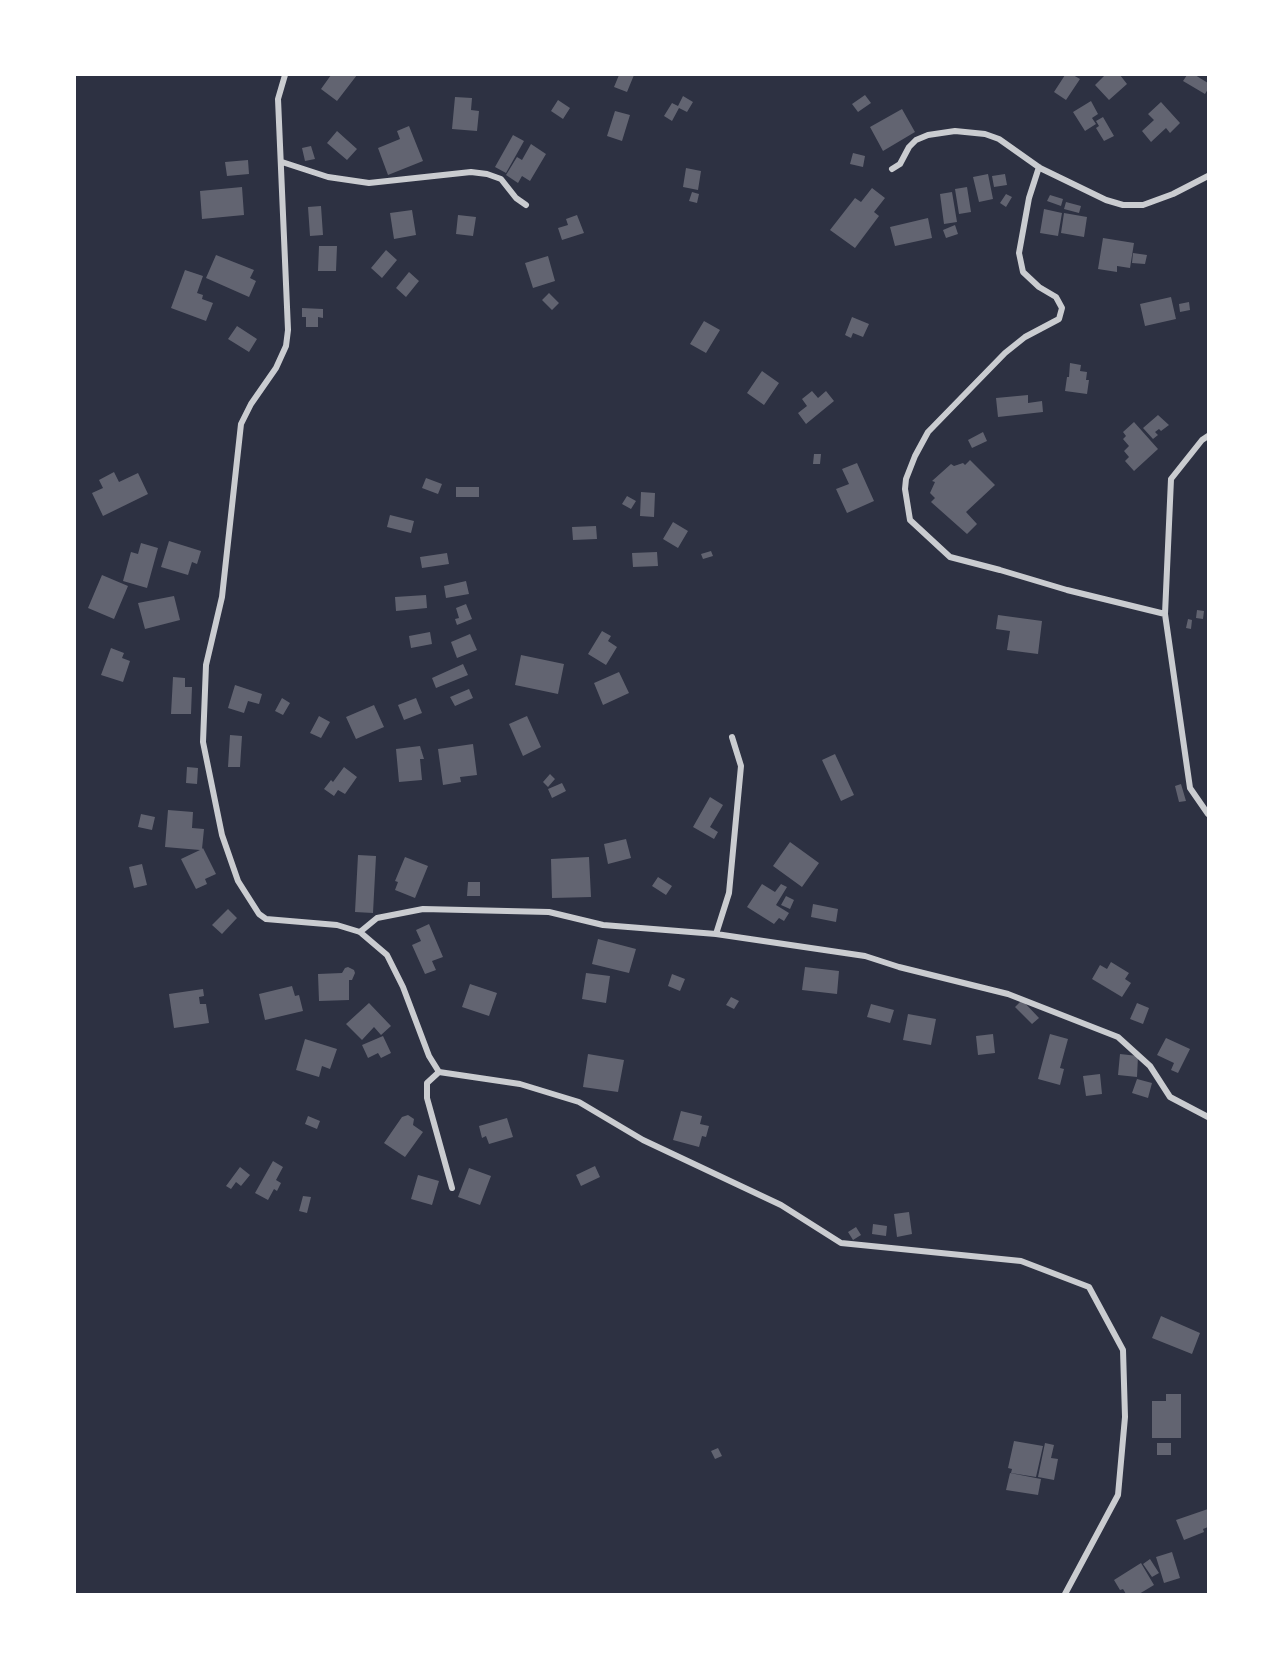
<!DOCTYPE html>
<style>
body{margin:0}
#map{position:relative;width:1283px;height:1669px;overflow:hidden;background:#2d3142;font-family:"DM Sans",sans-serif}
canvas{display:block}
.frame{position:absolute;inset:0;border:76px solid #fff;pointer-events:none}
</style>
<div id="map">
<canvas width="1283" height="1669"></canvas>
<div class="frame"></div>
</div>
<script>
const c = document.querySelector('canvas').getContext('2d');
c.lineJoin = 'round';
function fillPath(path, color) { c.fillStyle = color; c.fill(path, 'evenodd'); }
const shape = rows => new Path2D(rows.map(r => 'M' + r).join(''));
function strokePath(path, color, width, dash) { c.strokeStyle = color; c.lineWidth = width; c.lineCap = dash ? 'butt' : 'round'; c.setLineDash(dash || []); c.stroke(path); }
fillPath(shape([
 [331,75,357,75,337,101,321,89],
 [619,75,634,75,627,92,614,87],
 [1065,75,1073,75,1080,79,1066,100,1054,92],
 [1105,75,1120,75,1127,84,1109,100,1095,85],
 [1187,75,1195,75,1208,83,1208,89,1205,94,1183,81],
 [865,95,871,103,858,112,852,104],
 [683,96,693,102,687,112,679,108,672,121,664,116,672,103,678,106],
 [455,97,472,98,471,110,479,111,477,131,452,129],
 [558,100,570,108,563,119,551,111],
 [1091,101,1098,114,1092,118,1096,124,1085,131,1073,112],
 [1161,102,1180,123,1170,133,1166,128,1151,142,1142,131,1154,120,1148,114],
 [902,109,915,132,883,151,870,127],
 [615,111,630,115,622,141,607,136],
 [1103,117,1114,136,1104,141,1096,128,1099,126,1096,121],
 [409,126,423,161,388,175,378,148,400,139,397,131],
 [337,131,357,149,347,160,327,143],
 [513,135,524,141,506,173,495,167],
 [531,144,546,154,530,181,522,176,518,183,506,175,517,157,522,160],
 [311,146,315,159,305,161,302,148],
 [853,153,865,156,863,167,850,164],
 [248,160,249,174,227,176,225,162],
 [686,168,701,171,698,190,683,187],
 [988,174,993,199,979,202,973,177],
 [1005,174,1007,185,994,187,992,176],
 [242,187,244,215,202,219,200,191],
 [967,187,971,212,959,214,955,189],
 [872,188,885,198,874,212,879,216,855,248,830,230,855,198,861,202],
 [692,192,699,194,697,203,689,201],
 [952,192,957,222,944,224,940,194],
 [1006,194,1012,197,1006,207,1000,203],
 [1050,195,1063,199,1061,206,1047,201],
 [1066,202,1081,206,1079,213,1064,209],
 [321,206,323,235,310,236,308,207],
 [1044,209,1062,213,1058,236,1040,233],
 [412,210,416,235,394,239,390,213],
 [1064,213,1087,217,1084,237,1061,233],
 [458,215,476,217,473,236,456,234],
 [577,215,584,233,562,240,558,228,568,225,566,219],
 [928,218,932,238,895,246,890,227],
 [955,225,958,234,946,238,943,230],
 [1103,238,1134,243,1130,268,1117,266,1117,272,1098,269],
 [319,246,337,246,336,271,318,271],
 [386,250,397,260,382,278,371,268],
 [1133,253,1147,255,1145,264,1132,263],
 [216,255,254,270,250,278,256,281,249,297,206,278],
 [548,256,555,281,533,288,525,263],
 [185,270,203,276,197,293,203,295,202,299,213,303,206,321,171,308],
 [409,272,419,281,406,297,396,288],
 [549,293,559,303,552,310,542,300],
 [1171,297,1176,319,1145,326,1140,304],
 [1189,302,1190,310,1180,312,1179,304],
 [302,308,323,309,323,318,318,317,318,327,306,327,306,317,302,317],
 [852,317,869,324,863,337,853,333,851,338,845,335],
 [704,321,720,330,706,353,690,344],
 [237,326,257,339,249,352,228,339],
 [1070,363,1081,365,1080,371,1087,372,1086,380,1089,380,1087,394,1065,391,1067,377,1069,377],
 [762,371,779,383,764,405,747,393],
 [812,391,818,398,826,391,834,401,806,424,798,413,807,406,802,399],
 [1028,395,1028,403,1042,401,1043,412,998,417,996,398],
 [1158,415,1169,425,1161,431,1159,429,1155,432,1158,435,1153,439,1143,428],
 [1134,422,1158,449,1134,471,1125,461,1129,457,1124,451,1129,446,1123,439,1126,436,1123,432],
 [983,432,987,441,972,448,968,440],
 [814,454,821,454,820,464,813,464],
 [970,460,995,485,966,512,977,524,967,534,931,502,935,498,930,493,935,482,932,481,951,464,954,466,963,463,965,465],
 [857,463,874,501,847,513,836,489,849,484,842,469],
 [114,472,119,482,138,473,148,494,103,516,92,493,103,488,99,480],
 [426,478,442,484,438,494,422,488],
 [456,487,479,487,479,497,456,497],
 [641,492,655,493,654,517,640,516],
 [627,496,636,501,631,509,622,504],
 [390,515,414,521,411,533,387,527],
 [673,522,688,531,678,548,663,539],
 [596,526,597,539,573,540,572,527],
 [169,541,201,551,197,564,192,562,188,575,161,567],
 [141,543,158,548,147,588,123,581,131,552,138,554],
 [711,551,713,556,703,559,701,554],
 [657,552,658,566,633,567,632,553],
 [447,553,449,564,422,568,420,557],
 [102,575,128,586,114,619,88,608],
 [466,581,469,594,446,598,444,586],
 [426,595,427,608,396,611,395,597],
 [174,596,180,620,145,629,138,603],
 [466,604,472,619,457,625,455,619,459,618,456,608],
 [1197,610,1204,611,1203,619,1196,618],
 [998,615,1042,621,1038,654,1007,650,1010,631,996,629],
 [1188,619,1192,620,1191,629,1186,628],
 [602,631,611,636,608,641,617,647,606,665,588,654],
 [430,632,432,644,411,648,409,636],
 [470,634,477,650,457,658,451,642],
 [111,648,124,653,122,658,130,661,123,682,101,675],
 [521,655,564,664,558,694,515,685],
 [463,664,468,675,436,688,432,678],
 [619,672,629,693,603,705,594,683],
 [173,677,185,678,185,687,192,687,191,714,171,714],
 [235,685,262,694,259,704,248,701,244,713,228,708],
 [469,689,473,698,455,706,450,697],
 [282,698,290,703,283,715,275,711],
 [416,698,422,713,404,720,398,705],
 [374,705,384,727,356,739,346,717],
 [319,716,330,722,321,738,310,733],
 [527,716,541,747,523,756,509,724],
 [230,735,242,736,240,767,228,767],
 [473,744,477,775,460,777,461,782,443,785,438,749],
 [420,746,424,759,420,759,422,780,399,782,396,749],
 [835,754,854,795,841,801,822,760],
 [187,767,198,768,197,784,186,783],
 [344,767,357,777,345,794,338,790,334,796,324,789,331,780,333,782],
 [550,774,555,779,548,787,543,782],
 [562,783,566,791,552,798,548,789],
 [1181,784,1186,801,1179,802,1175,786],
 [710,797,723,805,710,827,718,832,714,839,693,827],
 [168,810,193,812,192,828,204,829,202,849,203,848,216,874,205,879,207,884,196,889,181,859,200,850,165,847],
 [141,814,155,817,152,830,138,827],
 [626,839,631,858,608,864,604,844],
 [790,842,819,863,802,887,773,866],
 [358,855,376,856,373,913,355,912],
 [405,857,428,866,415,898,395,890,398,882,395,881],
 [589,857,591,897,552,898,551,859],
 [142,864,147,885,134,888,129,867],
 [658,877,672,886,666,895,652,886],
 [468,882,480,882,480,896,467,896],
 [762,884,775,892,781,884,787,887,776,905,789,913,784,921,779,918,774,924,747,907],
 [786,896,794,900,790,909,781,905],
 [813,904,838,909,836,922,811,917],
 [228,909,237,918,222,934,212,925],
 [429,924,443,957,432,961,436,970,425,974,412,945,421,941,416,930],
 [598,939,636,949,629,973,592,964],
 [1111,962,1129,973,1125,979,1131,983,1122,997,1092,979,1100,965,1107,969],
 [348,967,354,970,355,973,352,980,349,980,349,1000,319,1001,318,974,342,973,345,968],
 [805,967,839,971,837,994,802,990],
 [586,973,610,976,606,1003,582,999],
 [672,974,685,979,680,991,668,986],
 [470,984,497,993,489,1016,462,1007],
 [292,986,295,996,299,995,303,1011,265,1020,259,994],
 [203,989,204,996,199,997,200,1004,206,1004,209,1023,174,1028,169,994],
 [731,997,739,1001,734,1009,726,1005],
 [1022,1000,1039,1018,1032,1024,1015,1007],
 [369,1003,391,1026,381,1035,374,1027,362,1040,346,1024],
 [1137,1003,1149,1008,1143,1024,1130,1019],
 [871,1004,894,1010,890,1023,867,1017],
 [908,1014,936,1019,931,1045,903,1040],
 [993,1034,995,1053,978,1055,976,1036],
 [1050,1034,1068,1039,1060,1068,1064,1069,1060,1085,1038,1079],
 [383,1036,391,1053,381,1058,378,1053,368,1058,362,1045],
 [1166,1038,1190,1049,1178,1073,1171,1070,1174,1063,1157,1055],
 [305,1039,337,1049,330,1069,322,1066,319,1077,296,1070],
 [588,1054,624,1060,618,1092,583,1087],
 [1120,1054,1138,1056,1137,1077,1118,1075],
 [1100,1074,1102,1094,1086,1096,1083,1076],
 [1137,1079,1152,1083,1148,1098,1132,1093],
 [681,1111,702,1116,700,1124,709,1126,706,1137,702,1136,699,1147,673,1140],
 [408,1115,414,1119,413,1125,423,1132,405,1157,384,1143,402,1117],
 [308,1116,320,1121,317,1129,305,1124],
 [507,1118,513,1137,489,1144,486,1136,482,1138,479,1126],
 [273,1161,283,1167,276,1180,281,1183,277,1191,274,1189,268,1200,255,1193],
 [595,1166,600,1177,581,1186,576,1175],
 [240,1167,250,1175,241,1186,236,1182,231,1189,226,1186],
 [469,1168,491,1176,480,1205,458,1197],
 [418,1175,439,1181,432,1205,411,1199],
 [303,1196,311,1197,307,1213,299,1211],
 [909,1212,912,1234,897,1237,894,1214],
 [873,1224,887,1226,886,1236,872,1234],
 [856,1227,861,1235,853,1240,848,1232],
 [1161,1316,1200,1333,1192,1354,1152,1338],
 [1166,1394,1181,1394,1181,1438,1152,1438,1152,1401,1166,1401],
 [1014,1441,1043,1446,1036,1477,1011,1473,1012,1469,1008,1468],
 [1045,1443,1054,1445,1051,1458,1058,1459,1054,1480,1038,1477],
 [1157,1443,1171,1443,1171,1455,1157,1455],
 [718,1448,722,1456,715,1459,711,1451],
 [1010,1473,1041,1479,1038,1495,1006,1490],
 [1208,1509,1208,1527,1203,1529,1204,1532,1184,1540,1176,1520],
 [1172,1552,1180,1578,1164,1583,1156,1557],
 [1150,1559,1159,1573,1152,1577,1143,1564],
 [1141,1563,1154,1585,1139,1594,1126,1594,1123,1589,1120,1590,1114,1580]
]), '#626471');
strokePath(shape([
 [285,75,278,99,288,330,286,346,276,368,251,404,241,424,222,597,206,665,203,742,222,835,238,881,259,914,266,919,337,925,360,932,387,955,403,987,429,1056,439,1072,520,1084,579,1102,643,1140,781,1205,841,1243,1021,1261,1089,1287,1123,1350,1125,1417,1118,1495,1065,1594],
 [282,162,328,177,369,183,471,172,487,174,501,179,516,198,526,205],
 [1039,167,1029,198,1019,253,1023,272,1039,287,1056,297,1062,308,1059,319,1025,337,1005,353,928,432,915,456,906,479,905,489,910,520,950,557,1000,570,1067,590,1165,614],
 [892,169,900,164,909,147,916,140,928,135,955,131,985,134,999,139,1040,168,1106,200,1123,205,1143,205,1173,194,1208,176],
 [1208,436,1202,440,1171,479,1165,614,1190,788,1208,814],
 [360,932,377,918,423,909,549,912,603,925,716,934,865,956,899,967,1008,994,1118,1037,1150,1066,1170,1097,1208,1117],
 [716,934,729,893,741,766,732,737],
 [439,1072,427,1083,427,1098,452,1188]
]), '#caccd0', 6);
</script>
